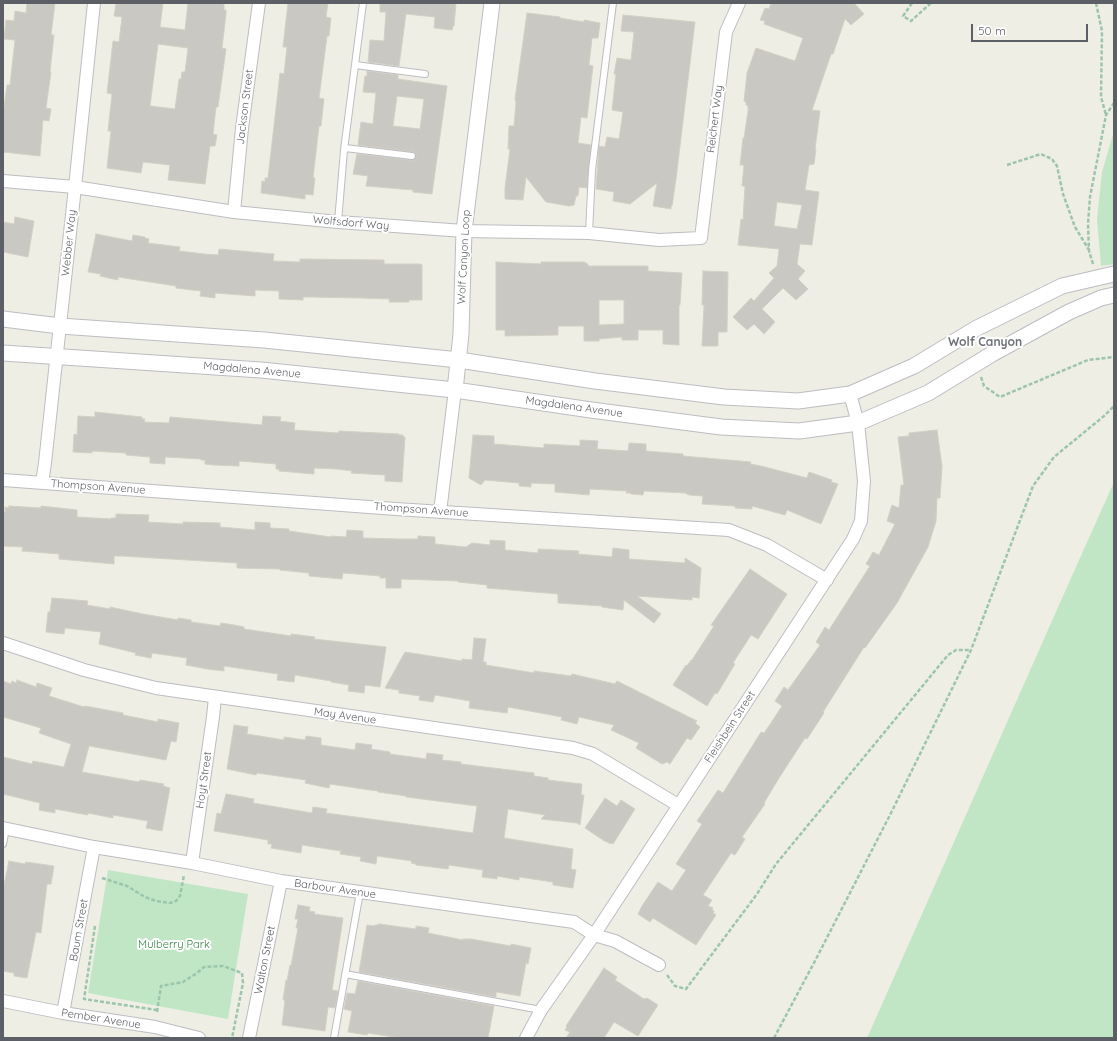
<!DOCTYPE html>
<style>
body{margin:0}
#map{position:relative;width:1117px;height:1041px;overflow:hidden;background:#efeee4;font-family:Quicksand,sans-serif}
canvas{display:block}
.frame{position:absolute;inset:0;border:4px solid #5c5f65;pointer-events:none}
.scale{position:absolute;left:971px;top:24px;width:117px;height:18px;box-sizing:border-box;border:2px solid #5c5f65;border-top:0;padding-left:5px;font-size:12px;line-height:14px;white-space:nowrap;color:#5c5f65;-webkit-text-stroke:3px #fff;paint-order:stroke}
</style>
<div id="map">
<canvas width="1117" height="1041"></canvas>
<div class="frame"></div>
<div class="scale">50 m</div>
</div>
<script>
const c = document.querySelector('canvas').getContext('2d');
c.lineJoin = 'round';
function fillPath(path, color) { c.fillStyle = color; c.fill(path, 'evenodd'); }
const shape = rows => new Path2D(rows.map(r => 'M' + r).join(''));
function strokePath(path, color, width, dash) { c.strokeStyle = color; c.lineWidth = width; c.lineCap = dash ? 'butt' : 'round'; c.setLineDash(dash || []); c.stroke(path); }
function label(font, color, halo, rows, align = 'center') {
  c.font = font + ' Quicksand,sans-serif'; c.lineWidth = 4; c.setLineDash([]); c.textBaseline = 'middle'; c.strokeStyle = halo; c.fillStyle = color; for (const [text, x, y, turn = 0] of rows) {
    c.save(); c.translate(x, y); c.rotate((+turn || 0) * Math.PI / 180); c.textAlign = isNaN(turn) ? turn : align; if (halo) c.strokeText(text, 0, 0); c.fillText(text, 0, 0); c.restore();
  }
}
fillPath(shape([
 [1114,131,1114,264,1101,266,1097,219,1102,172],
 [1114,482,1114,1038,867,1038,1071,578],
 [108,870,248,894,228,1019,88,993]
]), '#c1e6c6');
const building = shape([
 [27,3,55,3,51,35,54,35,50,72,51,72,46,108,51,109,49,121,43,120,40,156,3,152,3,114,7,85,10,85,15,40,4,39,6,20,14,21,15,11,26,13,27,3],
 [120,3,163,3,160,27,185,30,188,3,224,3,224,10,226,10,226,14,222,48,226,49,218,107,216,107,213,134,217,135,215,146,210,146,205,184,168,180,170,165,143,162,141,173,107,168,111,131,108,131,112,94,107,93,113,41,119,42,122,17,114,16,116,4,120,4,120,3],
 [158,44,188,48,185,72,182,72,181,79,179,79,175,109,150,106,158,44],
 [288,3,328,3,326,17,331,18,329,36,327,36,319,98,324,99,321,126,319,126,313,178,315,178,313,195,305,194,305,199,261,193,262,181,265,182,265,178,268,178,280,73,284,74,287,47,283,47,288,3],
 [380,3,456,3,454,26,453,26,452,30,434,28,435,17,406,14,399,66,368,62,370,40,384,41,386,12,380,12,380,3],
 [771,3,854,3,864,14,851,25,845,19,833,54,831,54,812,110,820,111,815,149,816,149,814,164,809,165,805,190,819,192,812,245,800,244,797,264,805,271,798,279,808,289,796,300,783,288,762,309,775,322,764,334,754,324,747,330,733,317,751,298,754,301,774,278,769,273,777,266,779,249,738,245,741,219,743,220,745,186,742,186,744,165,740,165,743,138,744,138,748,111,748,106,746,105,746,102,744,101,747,73,756,48,795,61,803,38,764,24,765,21,760,20,765,8,769,9,771,3],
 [777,202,802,205,797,229,774,226,777,202],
 [527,13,560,17,560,18,584,22,584,20,600,23,598,38,592,38,589,65,593,66,587,118,581,117,578,143,591,145,587,188,579,187,578,196,576,196,574,205,569,206,546,202,526,177,523,200,505,199,505,188,510,149,508,149,509,126,514,126,516,102,515,99,527,13],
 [623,15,695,22,676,179,672,206,671,206,671,209,653,206,657,183,630,204,613,201,614,192,596,189,599,146,605,147,607,137,619,139,623,112,612,110,616,74,614,74,617,58,631,60,634,32,621,31,623,15],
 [367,71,398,75,398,79,447,86,432,194,413,192,413,190,366,186,368,176,353,174,357,154,411,160,414,160,416,157,416,154,413,152,358,145,361,122,373,124,376,93,363,92,365,76,367,76,367,71],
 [397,96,424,99,420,129,393,126,397,96],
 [15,217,34,221,28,257,3,252,3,222,14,224,15,217],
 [96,234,132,241,133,235,145,237,145,238,149,239,148,243,180,247,179,251,204,254,218,255,219,249,274,254,273,261,300,262,300,259,384,260,384,264,420,264,422,265,422,300,409,300,409,302,389,302,390,299,361,298,310,297,303,297,303,300,279,299,279,291,255,290,255,296,215,293,215,298,200,296,201,291,176,288,176,286,118,277,118,280,100,276,101,274,88,272,96,234],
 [496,262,541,264,541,262,585,262,585,263,588,264,588,266,648,266,648,271,682,273,680,305,679,305,679,345,663,344,663,330,638,330,638,340,622,340,622,337,599,339,599,341,584,341,584,326,558,326,558,335,505,336,505,330,496,330,496,262],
 [599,300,624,300,624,324,599,325,599,300],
 [703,271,728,272,727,332,718,332,718,346,702,346,704,305,702,305,703,271],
 [95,412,142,417,142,419,145,419,144,422,169,423,170,417,262,425,263,416,281,417,280,421,295,423,294,430,338,433,339,431,399,434,399,435,403,435,403,437,405,437,402,482,385,481,385,475,351,473,352,471,337,469,314,468,314,474,279,471,279,469,276,469,276,464,239,461,239,466,214,465,205,464,205,460,201,460,201,459,165,457,165,464,150,463,150,457,126,455,126,453,92,451,92,453,73,452,74,434,77,435,78,416,95,417,95,412],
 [937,430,942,466,940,498,937,498,936,521,928,547,897,603,865,648,864,647,823,712,824,713,807,739,805,738,779,778,764,803,765,804,742,837,745,839,735,855,731,853,703,895,712,900,708,906,713,908,712,910,714,911,713,913,716,915,696,945,653,918,650,922,638,914,642,906,658,882,672,891,686,870,676,864,702,824,697,821,718,790,723,793,761,732,764,733,771,723,782,706,775,701,784,687,788,690,820,645,816,642,825,627,829,630,870,566,866,564,873,552,879,555,895,524,887,521,892,505,899,508,901,485,904,485,898,437,909,436,909,433,937,430],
 [473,435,494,436,494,444,544,448,544,444,580,446,580,440,598,441,597,449,628,451,629,443,646,444,646,451,683,454,683,456,751,462,750,464,761,466,807,478,809,472,832,480,831,482,838,484,821,524,787,510,785,515,752,506,752,509,735,508,735,506,702,504,703,496,689,495,685,493,644,491,643,495,631,494,631,493,626,493,627,491,590,489,589,495,555,492,555,484,531,483,531,487,519,486,519,483,485,480,481,485,469,478,473,435],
 [9,506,41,508,41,506,77,510,77,517,111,519,111,518,116,518,116,514,149,515,148,522,183,524,183,522,220,523,220,527,255,530,255,522,270,523,270,528,289,529,289,531,331,537,331,536,346,537,347,530,363,531,363,538,399,539,418,539,418,536,435,537,435,544,466,547,472,543,490,545,490,540,505,541,505,550,538,553,538,549,579,551,578,554,612,557,613,548,629,550,629,559,685,563,685,558,701,568,699,598,692,597,692,600,637,596,661,614,654,623,624,600,623,610,602,607,602,606,558,603,558,594,487,588,487,585,458,582,458,581,401,579,401,588,386,588,386,578,380,578,380,576,343,573,342,579,309,576,309,573,280,570,280,569,237,568,237,563,121,556,114,556,114,564,59,559,59,554,22,551,23,547,3,546,3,512,5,512,5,507,9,508,9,506],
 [750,569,787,594,758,639,751,635,733,663,735,664,717,694,715,693,707,706,673,685,686,665,687,666,691,660,692,660,714,626,711,625,750,569],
 [52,598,88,601,87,605,110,609,110,607,143,614,178,620,178,618,191,620,191,622,220,626,221,623,234,625,244,627,244,629,291,636,291,634,315,637,314,639,386,647,380,687,365,685,364,693,348,691,349,685,331,682,331,681,295,675,294,682,277,680,278,674,224,666,224,671,207,669,186,665,187,658,152,653,151,658,135,655,136,653,99,644,101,632,65,628,64,634,46,632,48,612,50,612,52,598],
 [474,638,486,639,483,662,486,662,486,665,534,673,534,671,571,676,572,674,615,684,617,681,697,721,695,723,700,727,691,740,687,738,670,764,667,762,662,764,636,748,639,743,611,730,614,725,579,717,577,724,561,720,562,717,508,707,507,713,469,708,470,701,435,695,433,702,419,700,420,696,399,693,399,690,385,688,405,652,462,661,462,659,472,660,474,638],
 [17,680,36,687,37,683,52,688,49,696,84,707,85,706,123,713,123,715,158,722,158,719,179,723,176,742,171,741,166,760,89,746,82,772,139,782,140,780,164,784,163,786,170,788,162,831,146,828,148,821,113,815,113,818,88,813,88,815,55,809,55,813,39,810,40,803,3,794,3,757,32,764,33,761,64,767,71,744,39,733,41,728,3,717,3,681,11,684,12,681,16,683,17,680],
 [234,725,248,727,247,734,284,740,284,737,305,740,306,736,321,738,321,745,355,750,356,743,372,745,371,749,390,752,390,754,426,759,427,753,443,755,442,760,461,762,461,764,534,773,534,776,548,778,548,780,582,784,581,795,584,795,580,825,577,823,541,819,545,815,508,809,504,838,573,849,571,869,576,870,573,888,553,885,553,882,519,877,519,880,497,876,497,879,482,877,483,870,449,865,448,869,416,865,416,864,411,863,412,861,377,856,376,864,360,861,361,857,340,854,341,851,302,845,301,853,271,848,272,844,268,844,268,840,214,831,217,813,221,814,226,794,254,799,253,803,312,813,313,807,327,809,326,813,473,833,477,806,406,797,406,796,378,792,378,791,370,790,330,784,329,788,305,783,306,780,257,773,256,775,227,769,234,725],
 [605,798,617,806,621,800,635,809,613,844,611,843,610,844,606,841,606,842,585,828,605,798],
 [9,861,25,864,26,862,54,866,51,884,47,884,41,933,36,932,27,978,14,976,14,973,3,971,3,885,4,885,9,861],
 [298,905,310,907,309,911,315,912,314,914,343,918,332,990,338,991,335,1008,328,1007,325,1031,282,1025,285,1000,283,1000,286,980,287,981,290,965,291,966,298,928,296,928,298,919,295,919,298,905],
 [379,924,416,929,416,926,429,928,428,933,463,940,463,939,471,939,511,946,511,944,531,948,528,964,526,963,520,996,496,992,496,997,359,972,367,925,375,926,375,925,378,925,379,924],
 [604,968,617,977,615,980,644,999,647,998,658,1005,638,1036,614,1022,604,1038,566,1038,570,1032,565,1030,567,1027,566,1026,604,968],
 [358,981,494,1006,488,1038,400,1038,368,1033,367,1035,348,1032,352,1011,344,1009,347,993,355,994,358,981]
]);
fillPath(building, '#cac8c2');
strokePath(building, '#d3d0c3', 1);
const service = shape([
 [355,65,425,74],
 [345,148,412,156],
 [338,222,344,150,363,3],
 [589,233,592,170,613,3],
 [3,844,6,829],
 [345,974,541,1010],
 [334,1038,360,892]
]);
const minor = shape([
 [3,181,75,187,234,212,338,222,464,231,589,233,659,240,701,238,726,32,739,3],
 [234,212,242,128,259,3],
 [3,480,396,509,729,530,767,545,827,580],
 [42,483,45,463,75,187,94,3],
 [440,512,455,390],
 [3,643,84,670,156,688,573,748,593,754,678,805],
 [3,828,94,847,192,863,281,881,574,922,594,935,615,941,659,965],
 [192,863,213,717,215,697],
 [3,1001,63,1013,155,1027,199,1038],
 [63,1013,94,847],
 [249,1038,281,881],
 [526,1038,541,1010,594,935,853,539,861,521,864,481,858,423,850,394]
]);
const tertiary = shape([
 [3,319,60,326,264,340,459,360,595,381,724,397,798,401,850,394,914,366,977,328,1062,286,1114,274],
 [3,353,261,370,455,390,591,410,721,427,799,431,858,423,928,393,992,354,1069,312,1101,298,1114,295],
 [455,390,461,334,464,231,492,3]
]);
strokePath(service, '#bcbdc3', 8);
strokePath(minor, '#bcbdc3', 14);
strokePath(tertiary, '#bcbdc3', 17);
strokePath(shape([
 [912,3,903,16,911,21,931,3],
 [1096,3,1102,31,1101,97,1106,115],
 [1007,165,1041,154,1052,159,1057,166,1063,194,1075,227,1089,250],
 [1093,264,1089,251,1088,224,1090,197,1106,115,1114,103],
 [981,377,984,386,1000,397,1088,360,1114,357],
 [102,878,127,886,145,897,156,901,170,903,176,901,180,896,184,875],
 [95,926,84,999,157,1010],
 [667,975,675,986,686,989,757,894,776,864,948,655,956,650,971,650],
 [157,1012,161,986,183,982,197,973,204,967,223,966,242,973,243,983,232,1038],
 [774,1038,816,959,891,813,971,650,1033,486,1054,457,1104,416,1114,406]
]), '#9bc6ad', 2.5, [4, 2]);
strokePath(service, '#fff', 6);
strokePath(minor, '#fff', 12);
strokePath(tertiary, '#fff', 15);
label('11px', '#5c5f65', '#fff', [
 ["Jackson Street",245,107,-83],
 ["Reichert Way",715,119,-83],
 ["Wolfsdorf Way",351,223,5],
 ["Webber Way",69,243,-84],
 ["Wolf Canyon Loop",464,257,-87],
 ["Magdalena Avenue",252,370,5],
 ["Magdalena Avenue",574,407,8],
 ["Thompson Avenue",98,487,4],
 ["Thompson Avenue",421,510,4],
 ["May Avenue",345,716,8],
 ["Fleishbein Street",730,727,-57],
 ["Hoyt Street",204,780,-82],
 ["Barbour Avenue",335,889,8],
 ["Baum Street",79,930,-80],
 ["Walton Street",265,960,-79],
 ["Pember Avenue",101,1019,9]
]);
label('11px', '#368243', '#fff', [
 ["Mulberry Park",174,945]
]);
label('bold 12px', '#6d7177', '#fff', [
 ["Wolf Canyon",985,342]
]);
</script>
